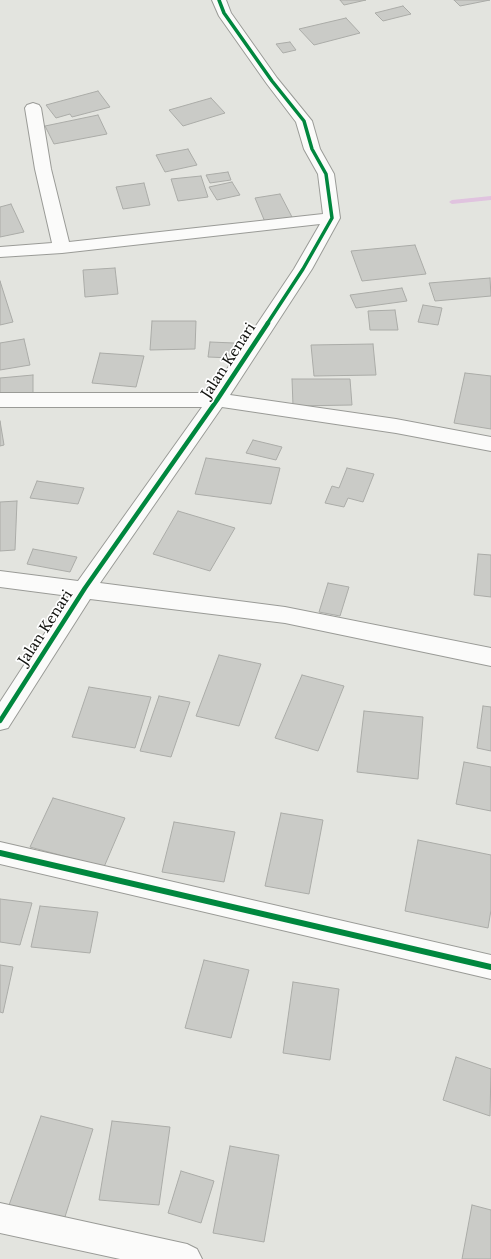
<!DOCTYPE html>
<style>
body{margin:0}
canvas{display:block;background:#e3e4df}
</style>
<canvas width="491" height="1259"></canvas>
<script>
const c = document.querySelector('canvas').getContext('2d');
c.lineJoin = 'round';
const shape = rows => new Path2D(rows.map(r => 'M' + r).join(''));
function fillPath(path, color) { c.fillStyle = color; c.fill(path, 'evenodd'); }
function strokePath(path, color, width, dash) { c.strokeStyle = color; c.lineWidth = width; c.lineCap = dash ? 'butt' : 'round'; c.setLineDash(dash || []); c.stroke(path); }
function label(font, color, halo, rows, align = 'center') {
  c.font = font + ' "Libre Baskerville",serif'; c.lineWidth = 3.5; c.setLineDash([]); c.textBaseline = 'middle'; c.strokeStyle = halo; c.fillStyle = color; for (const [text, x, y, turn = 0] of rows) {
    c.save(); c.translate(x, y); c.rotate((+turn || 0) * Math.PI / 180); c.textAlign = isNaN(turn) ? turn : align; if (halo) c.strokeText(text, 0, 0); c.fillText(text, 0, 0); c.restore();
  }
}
fillPath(shape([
 [491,196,491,200,452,204,449,202,452,200,491,196]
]), '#e0c3df');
const building = shape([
 [340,0,366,0,344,5,340,0],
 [454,0,490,0,460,6,454,0],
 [403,6,411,14,383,21,375,13,403,6],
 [346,18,360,33,314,45,299,29,346,18],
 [290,42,296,50,283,53,276,44,290,42],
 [98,91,110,107,72,117,70,114,56,118,46,105,98,91],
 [211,98,225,113,183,126,169,110,211,98],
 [98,115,107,134,54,144,45,126,98,115],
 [188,149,197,165,165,172,156,155,188,149],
 [228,172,231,180,210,183,206,175,228,172],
 [201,176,208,197,178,201,171,179,201,176],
 [232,182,240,195,217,200,209,187,232,182],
 [144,183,150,205,123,209,116,187,144,183],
 [280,194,292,217,265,222,255,198,280,194],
 [11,204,24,232,0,237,0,207,11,204],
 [415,245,426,274,362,281,351,251,415,245],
 [115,268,118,294,85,297,83,270,115,268],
 [490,278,491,296,435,301,429,283,490,278],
 [0,281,13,322,0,325,0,281],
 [402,288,407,301,356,308,350,295,402,288],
 [423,305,442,308,438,325,418,322,423,305],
 [395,310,398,330,370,330,368,311,395,310],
 [152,321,196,321,195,349,150,350,152,321],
 [24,339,30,365,0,370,0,343,24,339],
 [210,342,234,343,232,358,208,357,210,342],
 [373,344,376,375,314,376,311,345,373,344],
 [100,353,144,356,136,387,92,383,100,353],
 [465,373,491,376,491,429,454,423,465,373],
 [33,375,33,394,0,396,0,378,33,375],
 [292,379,350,379,352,405,293,406,292,379],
 [0,421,4,445,0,446,0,421],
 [253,440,282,447,276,460,246,453,253,440],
 [206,458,280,468,271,504,195,494,206,458],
 [347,468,374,474,363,502,348,498,344,507,325,503,332,486,339,488,347,468],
 [37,481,84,488,78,504,30,498,37,481],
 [17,501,15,550,0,551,0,502,17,501],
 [178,511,235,528,210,571,153,554,178,511],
 [33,549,77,557,70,572,27,564,33,549],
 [478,554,491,555,491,597,474,595,478,554],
 [328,583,349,587,340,616,319,612,328,583],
 [219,655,261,664,239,726,196,716,219,655],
 [302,675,344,686,318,751,275,738,302,675],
 [89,687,151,697,135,748,72,737,89,687],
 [159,696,190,702,171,757,140,751,159,696],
 [483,706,491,707,491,751,477,748,483,706],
 [364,711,423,717,418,779,357,772,364,711],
 [464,762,491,767,491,811,456,804,464,762],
 [53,798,125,818,104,867,30,847,53,798],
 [281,813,323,820,309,894,265,886,281,813],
 [174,822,235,832,224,882,162,872,174,822],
 [418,840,491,855,491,910,488,928,405,911,418,840],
 [0,899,32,903,20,945,0,942,0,899],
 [40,906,98,912,90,953,31,947,40,906],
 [204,960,249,970,231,1038,185,1028,204,960],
 [0,965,13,967,3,1013,0,1012,0,965],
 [293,982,339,989,330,1060,283,1053,293,982],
 [456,1057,491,1069,490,1116,443,1100,456,1057],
 [41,1116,93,1129,63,1223,8,1208,41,1116],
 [112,1121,170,1127,159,1205,99,1200,112,1121],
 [230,1146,279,1155,264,1242,213,1233,230,1146],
 [181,1171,214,1181,201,1223,168,1213,181,1171],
 [472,1205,491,1210,491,1259,462,1259,472,1205]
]);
fillPath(building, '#cacbc7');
strokePath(building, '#abaca8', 1);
const minor = shape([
 [212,0,226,0,231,13,277,78,312,121,320,149,334,174,340,218,312,269,230,395,396,419,491,437,491,451,396,433,222,407,100,583,285,607,491,648,491,666,285,623,90,599,8,728,0,730,0,702,69,596,0,587,0,571,78,581,202,407,0,407,0,393,211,393,294,269,320,224,62,253,0,257,0,247,52,243,35,169,25,108,27,105,33,103,39,105,41,108,51,169,69,242,323,214,318,174,304,149,296,122,267,84,219,16,212,0],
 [0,842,491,955,491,979,0,864,0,842],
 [0,1203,187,1244,197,1249,202,1259,120,1259,0,1233,0,1203]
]);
strokePath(minor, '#9a9b97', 2);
fillPath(minor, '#fbfbfa');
strokePath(shape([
 [219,0,224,13,272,81,304,121,312,149,326,174,332,218,303,269,267,324]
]), '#00873e', 3.5);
strokePath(shape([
 [0,721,85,588,217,400,268,323]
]), '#00873e', 4.5);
strokePath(shape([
 [0,853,491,967]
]), '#00873e', 6);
label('14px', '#12130f', '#fff', [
 ["Jalan Kenari",229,361,-57],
 ["Jalan Kenari",46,628,-57]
]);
</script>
